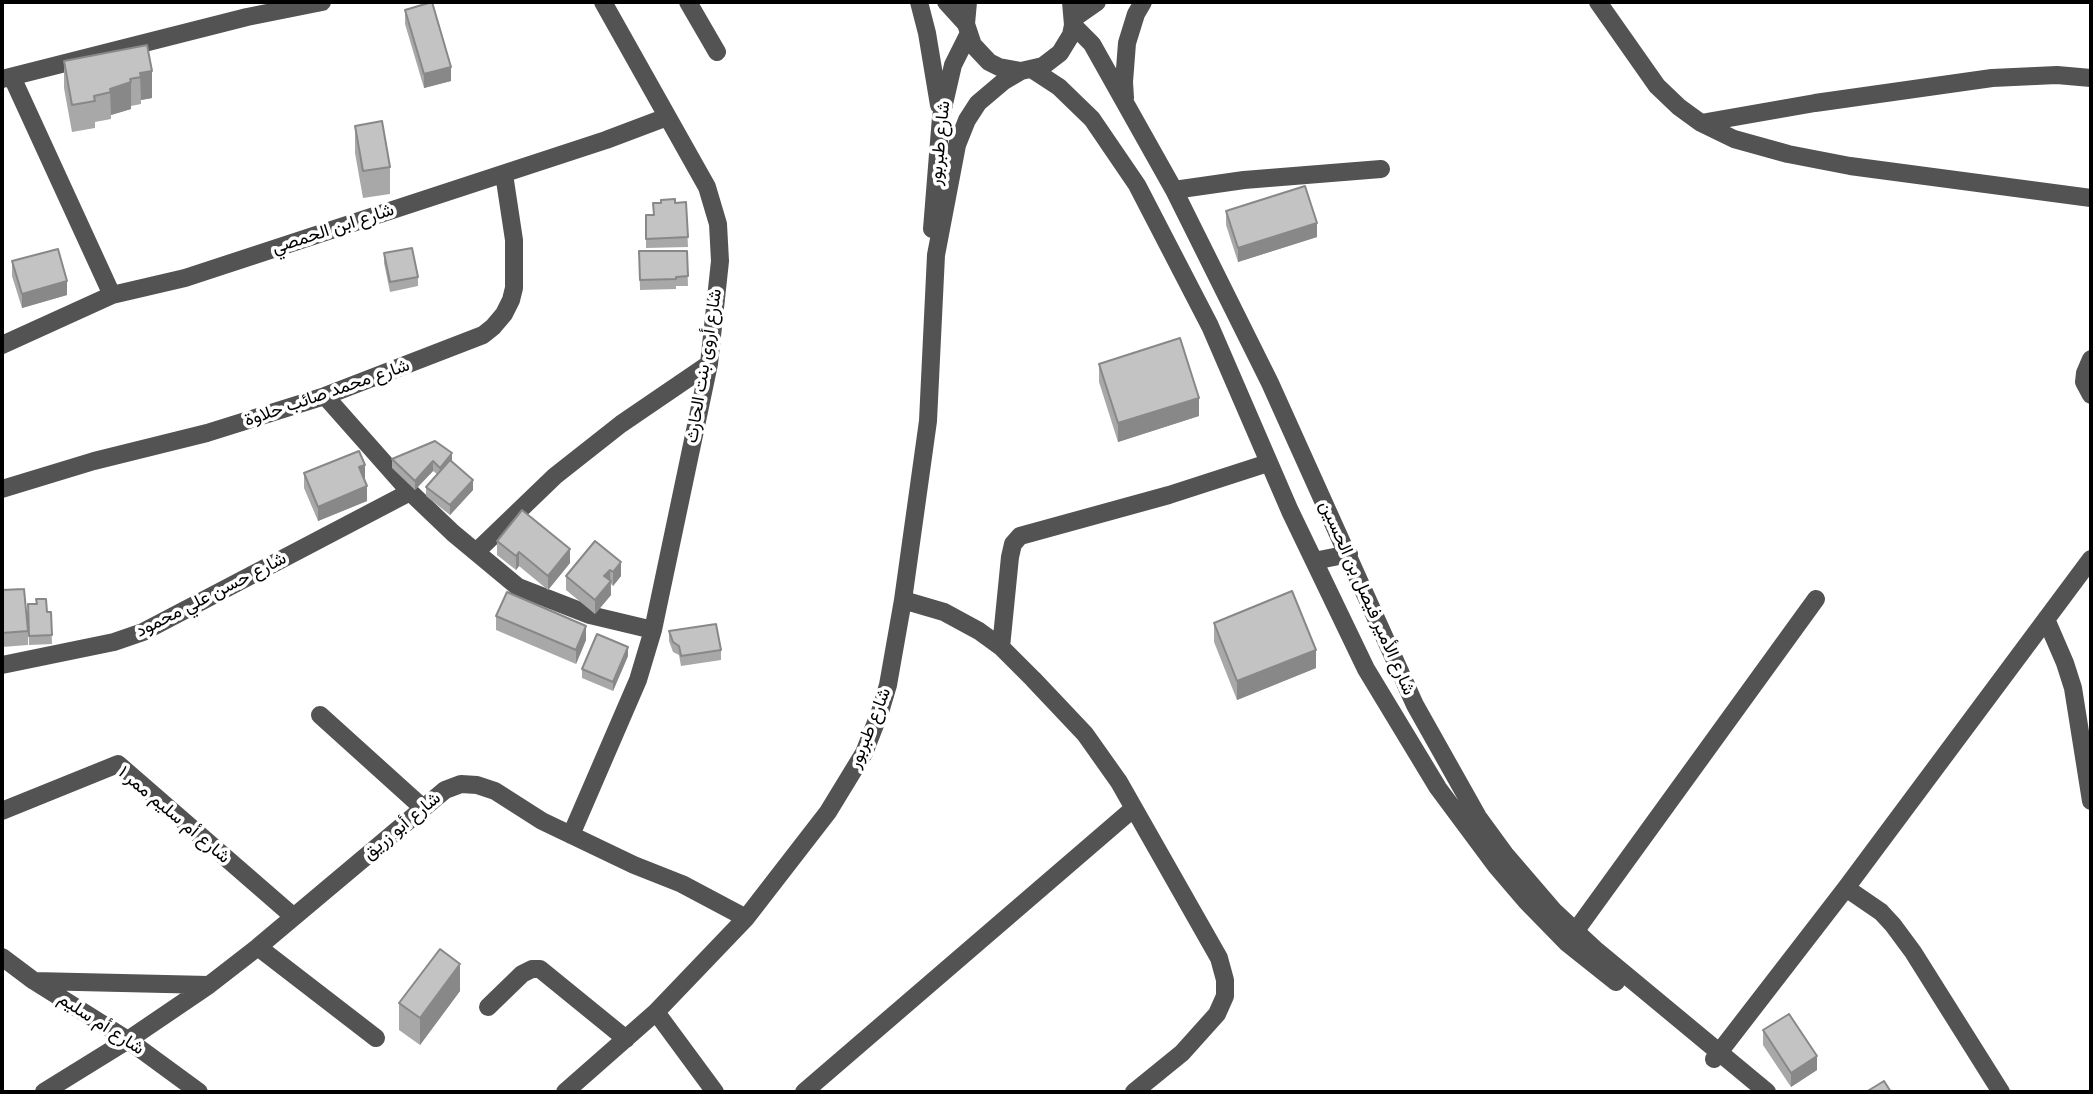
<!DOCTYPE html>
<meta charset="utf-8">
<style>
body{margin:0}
#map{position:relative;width:2093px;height:1094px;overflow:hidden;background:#fff;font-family:"Noto Sans",sans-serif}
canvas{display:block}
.frame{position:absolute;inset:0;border:4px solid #000;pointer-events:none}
</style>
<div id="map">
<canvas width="2093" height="1094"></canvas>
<div class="frame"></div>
</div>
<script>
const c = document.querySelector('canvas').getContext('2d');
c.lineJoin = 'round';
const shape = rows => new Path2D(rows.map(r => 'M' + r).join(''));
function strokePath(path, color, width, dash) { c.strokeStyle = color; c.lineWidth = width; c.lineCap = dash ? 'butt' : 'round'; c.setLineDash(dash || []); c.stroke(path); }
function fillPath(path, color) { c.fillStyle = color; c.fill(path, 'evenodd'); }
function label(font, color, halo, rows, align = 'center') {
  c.font = font + ' "Noto Sans",Vazirmatn,sans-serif'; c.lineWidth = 7; c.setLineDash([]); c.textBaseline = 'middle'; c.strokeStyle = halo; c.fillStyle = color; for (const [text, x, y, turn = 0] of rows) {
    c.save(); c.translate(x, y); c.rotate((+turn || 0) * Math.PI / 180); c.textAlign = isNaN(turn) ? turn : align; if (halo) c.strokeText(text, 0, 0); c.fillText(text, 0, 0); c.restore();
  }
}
strokePath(shape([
 [688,2,717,52],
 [919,2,927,33,939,105],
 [946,2,966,24],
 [968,2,966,24,973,45,989,62,999,67,1021,71,1043,66,1060,53,1071,35,1073,25,1071,2],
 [1598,2,1657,86,1679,107,1701,123,1734,139,1788,154,1850,166,2091,198],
 [1074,18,1097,2],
 [1073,25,1092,44,1174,190,1270,383,1415,705,1478,817,1505,854,1554,911,1597,951,1767,1092],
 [1033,70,1059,87,1092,119,1137,185,1210,326,1290,511,1366,669,1438,788,1496,866,1526,901,1567,943,1616,982],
 [12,77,112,295],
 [2,79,247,17,322,2],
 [1125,98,1124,82,1127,43,1136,14,1143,2],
 [1701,123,1815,103,1992,78,2057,75,2091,78],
 [1174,190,1244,180,1381,169],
 [932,229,941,117,953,65,968,35],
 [2,345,112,295,185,278,606,140,667,117],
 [2091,359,2085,373,2084,382,2091,395],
 [325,396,410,492,453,533,518,587,590,615,653,630],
 [2,489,94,461,207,433,325,396,483,335,493,327,504,314,511,300,514,288,514,240,504,174],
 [476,552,555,476,621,424,709,364],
 [1314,561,1349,554],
 [903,600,944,612,979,631,1001,647,1033,679,1085,734,1119,782,1219,958,1225,980,1225,996,1217,1014,1182,1053,1134,1092],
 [2046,619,2065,663,2073,688,2091,801],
 [1001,647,1010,557,1013,544,1020,536,1169,495,1268,463],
 [2,665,114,642,143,632,410,492],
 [320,715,423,808],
 [2,811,118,764,294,917],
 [571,835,638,680,653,630,709,364,720,261,718,224,707,187,603,2],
 [1846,888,1881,912,1893,925,1913,952,2001,1092],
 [1569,940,1816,599],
 [258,947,376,1038],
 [2,957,34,981,128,1040,199,1092],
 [34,981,209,985],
 [488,1007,522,974,532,969,540,969,626,1039],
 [656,1012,715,1092],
 [1714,1059,1846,888,2091,559],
 [44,1092,128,1040,209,985,258,947,445,790,461,784,477,785,495,791,542,821,634,865,682,884,746,918],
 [565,1092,656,1012,746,918,828,812,864,753,880,712,888,685,903,600,928,421,936,255,957,145,967,120,978,103,1004,81,1021,71],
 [804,1092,1134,808]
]), '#535353', 18);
fillPath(shape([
 [405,10,451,81,424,88,405,24],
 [147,45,152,98,141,100,141,104,131,106,131,109,111,115,111,119,95,122,95,128,72,132,64,88,64,61],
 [355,126,390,167,390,194,363,198,355,153],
 [686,202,688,247,646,248,646,215,653,215,675,203],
 [1226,211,1317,237,1238,262,1226,225],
 [639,251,687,251,688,286,676,286,676,289,640,290],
 [384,253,418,277,418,286,390,292,384,263],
 [12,261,67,295,22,308,12,276],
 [1099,364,1199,416,1118,442,1099,382],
 [392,459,452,461,473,490,450,515,426,496,426,487,437,474,433,471,415,490,392,468],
 [304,473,365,479,364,479,367,501,318,521,304,488],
 [497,541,570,563,548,590,519,566,516,570,497,555],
 [595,541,621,576,613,586,611,584,611,595,595,614,566,590,566,576],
 [2,590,28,631,28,645,2,647],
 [28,604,47,612,51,612,52,644,29,645],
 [496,616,586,640,576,664,496,630],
 [1214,623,1316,668,1237,700,1214,642],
 [669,631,721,650,721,660,681,666,679,655,673,652,669,641],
 [628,656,613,691,582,678,582,669],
 [460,991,420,1045,399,1030,399,1003],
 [1763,1030,1817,1070,1791,1087,1763,1045]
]), '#a8a8a8');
fillPath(shape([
 [451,67,451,81,424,88,424,74],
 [152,71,152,98,141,100,140,73],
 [131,82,131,109,111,115,110,89],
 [1317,223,1317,237,1238,262,1238,248],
 [67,281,67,295,22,308,22,294],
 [1199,398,1199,416,1118,442,1118,423],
 [452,453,452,462,440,477,440,468],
 [433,461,433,471,415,490,415,481],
 [365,465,365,479,359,481,359,467],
 [473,480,473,490,450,515,450,505],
 [367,486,367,501,318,521,318,507],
 [570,549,570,563,548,590,548,576],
 [519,552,519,566,516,570,516,556],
 [621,562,621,576,613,586,613,572],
 [610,570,611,595,595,614,595,600,604,576],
 [586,626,586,640,576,664,576,650],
 [628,647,628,656,613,691,613,682],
 [1316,650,1316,668,1237,700,1237,681],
 [460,964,460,991,420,1045,420,1018],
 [1817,1056,1817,1070,1791,1087,1791,1073]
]), '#888');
const building = shape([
 [432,2,451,67,424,74,405,10,432,2],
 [147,45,152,71,140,73,141,77,130,79,131,82,110,89,111,92,94,96,95,101,72,105,64,61,147,45],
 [382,121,390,167,363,171,355,126,382,121],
 [1305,186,1317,223,1238,248,1226,211,1305,186],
 [675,199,675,203,686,202,688,237,646,239,646,215,654,215,653,203,661,203,661,200,675,199],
 [412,248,418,277,390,282,384,253,412,248],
 [58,249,67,281,22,294,12,261,58,249],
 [639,251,687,251,688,276,676,277,676,279,640,280,639,251],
 [1180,338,1199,398,1118,423,1099,364,1180,338],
 [435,441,452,453,440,468,433,461,415,481,392,459,435,441],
 [359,451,365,465,359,467,367,486,318,507,304,473,359,451],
 [450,460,473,480,450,505,426,487,450,460],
 [522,510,570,549,548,576,519,552,516,556,497,541,522,510],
 [595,541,621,562,613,572,610,570,604,576,611,581,595,600,566,576,595,541],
 [24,589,28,631,2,633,2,590,24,589],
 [1292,591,1316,650,1237,681,1214,623,1292,591],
 [507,592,586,626,576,650,496,616,507,592],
 [36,599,46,599,47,612,51,612,52,635,29,636,28,604,37,604,36,599],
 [716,624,721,650,681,656,679,646,673,642,669,631,716,624],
 [597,634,628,647,613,682,582,669,597,634],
 [440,949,460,964,420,1018,399,1003,440,949],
 [1789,1014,1817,1056,1791,1073,1763,1030,1789,1014],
 [1884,1081,1891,1092,1866,1092,1884,1081]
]);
fillPath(building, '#c3c3c3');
strokePath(building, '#888', 2);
label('18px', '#000', '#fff', [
 ["شارع طبربور",940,143,-84],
 ["شارع ابن الحمصي",333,229,-18],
 ["شارع أروى بنت الحارث",704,366,-81],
 ["شارع محمد صائب حلاوة",327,393,-19],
 ["شارع حسن علي محمود",211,595,-27],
 ["شارع الأمير فيصل بن الحسين",1367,598,66],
 ["شارع طبربور",870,728,-68],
 ["شارع أم سليم ممر ١",174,815,40],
 ["شارع أبو زريق",402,826,-40],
 ["شارع أم سليم",101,1024,33]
]);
</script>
